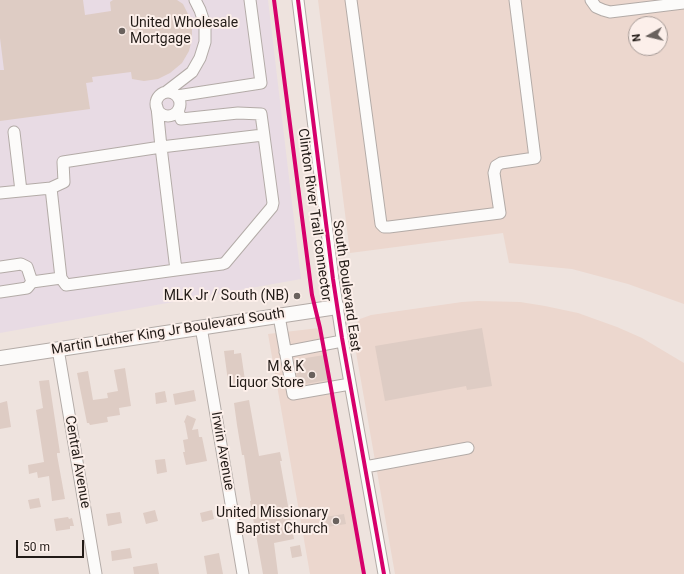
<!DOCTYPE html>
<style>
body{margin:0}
#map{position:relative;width:684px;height:574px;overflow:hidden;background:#eee3de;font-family:Roboto,sans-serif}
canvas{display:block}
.north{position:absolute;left:628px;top:16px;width:40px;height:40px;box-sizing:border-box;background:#fcefea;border:1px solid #a59a96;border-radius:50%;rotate:262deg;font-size:11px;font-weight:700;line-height:16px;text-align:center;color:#221b17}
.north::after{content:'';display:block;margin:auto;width:14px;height:18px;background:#69615d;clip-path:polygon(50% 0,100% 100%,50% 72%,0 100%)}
.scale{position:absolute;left:16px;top:540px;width:68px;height:18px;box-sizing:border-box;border:2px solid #221b17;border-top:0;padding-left:5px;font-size:12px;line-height:14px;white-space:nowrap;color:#221b17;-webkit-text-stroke:3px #fcefea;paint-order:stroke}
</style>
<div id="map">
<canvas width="684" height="574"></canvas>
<div class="north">N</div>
<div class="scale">50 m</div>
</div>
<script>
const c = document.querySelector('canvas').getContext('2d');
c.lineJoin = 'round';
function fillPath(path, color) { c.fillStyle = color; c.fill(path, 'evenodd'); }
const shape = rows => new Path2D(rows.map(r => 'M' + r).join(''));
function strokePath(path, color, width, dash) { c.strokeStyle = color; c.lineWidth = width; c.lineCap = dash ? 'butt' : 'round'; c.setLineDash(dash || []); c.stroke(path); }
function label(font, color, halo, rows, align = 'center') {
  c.font = font + ' Roboto,sans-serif'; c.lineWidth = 4; c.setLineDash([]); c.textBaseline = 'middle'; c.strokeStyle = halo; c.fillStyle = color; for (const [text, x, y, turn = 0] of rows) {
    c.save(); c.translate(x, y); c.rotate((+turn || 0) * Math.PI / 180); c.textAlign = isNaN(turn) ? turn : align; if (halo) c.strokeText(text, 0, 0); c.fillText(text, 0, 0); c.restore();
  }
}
fillPath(shape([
 [0,0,268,0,301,279,0,333]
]), '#e8dbe4');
fillPath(shape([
 [318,0,684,0,684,304,628,284,572,269,509,263,503,233,350,253],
 [636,24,660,24,660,48,636,48],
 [478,301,520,302,545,306,578,313,617,327,642,338,684,363,684,574,395,574,354,341,354,327,360,319,371,315,462,302],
 [319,328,363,574,310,574,268,334]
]), '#ecd7ce');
fillPath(shape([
 [0,0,83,0,85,15,111,11,110,2,113,0,177,0,183,4,189,16,192,28,192,39,189,51,182,63,170,73,158,79,144,81,132,79,131,72,92,77,93,82,86,83,90,109,0,121,0,70,4,70,0,38],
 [482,328,492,386,467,390,466,386,385,401,375,346],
 [234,350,234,354,241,353,246,387,229,389,224,351],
 [324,355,328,380,299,385,294,360],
 [125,368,131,406,119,408,120,415,107,417,108,422,90,425,89,423,87,423,77,373,88,371,93,400,108,398,107,393,118,391,114,370],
 [49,380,60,453,57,453,57,455,65,499,52,501,49,476,38,478,37,472,29,474,28,465,44,462,36,410,43,408,39,381],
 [194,390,196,401,175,405,173,394],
 [165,391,167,402,156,404,155,393],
 [249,400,259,456,280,452,282,461,280,461,294,539,274,543,278,574,263,574,250,501,251,501,244,455,242,455,237,425,234,403],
 [7,401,11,427,0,429,0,403],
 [187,415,196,419,192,430,198,429,199,437,202,437,207,461,186,465,183,452,185,452,183,440,188,439,185,423,184,422],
 [165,459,167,472,157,474,155,460],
 [39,498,41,507,30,509,28,500],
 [155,510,158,521,146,524,143,513],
 [212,510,214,519,202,522,200,513],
 [120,512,122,523,108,526,106,514],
 [344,514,346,524,327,527,325,517],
 [68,517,69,519,72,518,74,526,70,526,70,529,56,531,54,519],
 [300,545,302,556,292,558,290,547],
 [130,548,132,558,112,561,111,551],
 [219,553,223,574,207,574,204,556],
 [157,563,159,574,134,574,133,567]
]), '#deccc4');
const minor = shape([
 [298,0,333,279,342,338,384,574],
 [351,0,381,224,384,227,389,227,500,213,494,173,496,166,501,163,535,158,515,0],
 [591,0,596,7,603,10,610,12,684,3],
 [166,92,192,72,200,58,205,42,205,25,200,10,195,0],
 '156 104a12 12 0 1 1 24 0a12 12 0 1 1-24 0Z',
 [177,96,261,83,250,0],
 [157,107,161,147,263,135,264,136,273,203,272,207,225,263,222,264,176,270,66,285,61,278,51,188,64,182,63,162,161,147,176,270],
 [178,111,181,119,238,113,261,114,264,136],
 [14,132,21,191],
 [0,193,51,188],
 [0,267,21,264,27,267,32,282],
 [0,292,27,288,32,282,61,278],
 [279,316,293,394,350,384],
 [201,327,243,574],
 [58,349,96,574],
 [285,352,342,341],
 [365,467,468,448]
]);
const major = shape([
 [0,358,337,307]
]);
strokePath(minor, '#b3aba7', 13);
strokePath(major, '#b3aba7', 16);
strokePath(minor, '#fcfbfa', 11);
strokePath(major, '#fcfbfa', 14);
strokePath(shape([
 [274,0,312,295,320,328,331,388,364,574],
 [298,0,333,279,342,338,384,574]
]), '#d6006c', 4);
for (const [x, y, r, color] of [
 [122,31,4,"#69615d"],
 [297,296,4,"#69615d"],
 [312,375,4,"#69615d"],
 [336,521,4,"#69615d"]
]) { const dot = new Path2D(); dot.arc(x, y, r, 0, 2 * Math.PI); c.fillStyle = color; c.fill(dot); strokePath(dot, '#fcefea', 1.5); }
label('14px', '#221b17', '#fcefea', [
 ["United Wholesale",130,23,"left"],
 ["Mortgage",130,39,"left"],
 ["MLK Jr / South (NB)",289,296],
 ["M & K",304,367],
 ["Liquor Store",304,383],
 ["United Missionary",328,513],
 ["Baptist Church",328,529]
], 'right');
label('14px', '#221b17', '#fcefea', [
 ["Clinton River Trail connector",314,215,82],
 ["South Boulevard East",346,286,82],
 ["Martin Luther King Jr Boulevard South",168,332,-9],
 ["Irwin Avenue",222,451,80],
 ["Central Avenue",77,462,80]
]);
</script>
